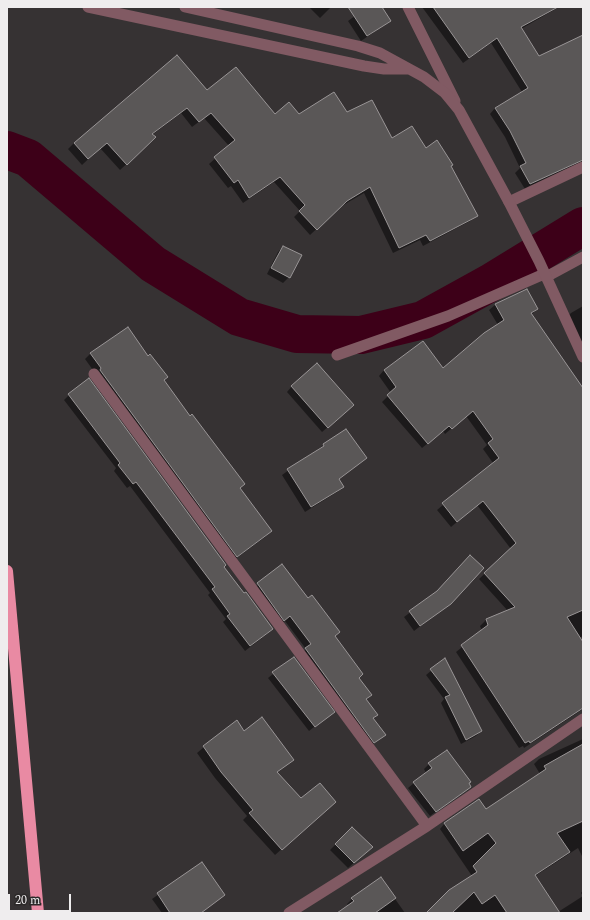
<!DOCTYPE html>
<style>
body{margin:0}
#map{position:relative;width:590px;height:920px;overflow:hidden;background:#363233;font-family:Spectral,serif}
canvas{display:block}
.frame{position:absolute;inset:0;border:8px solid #efedee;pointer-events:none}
.scale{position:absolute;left:8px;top:894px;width:63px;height:18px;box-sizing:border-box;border:2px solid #efedee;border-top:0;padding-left:5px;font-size:12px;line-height:14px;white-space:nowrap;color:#efedee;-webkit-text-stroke:3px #2c2929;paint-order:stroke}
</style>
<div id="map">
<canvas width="590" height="920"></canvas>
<div class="frame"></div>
<div class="scale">20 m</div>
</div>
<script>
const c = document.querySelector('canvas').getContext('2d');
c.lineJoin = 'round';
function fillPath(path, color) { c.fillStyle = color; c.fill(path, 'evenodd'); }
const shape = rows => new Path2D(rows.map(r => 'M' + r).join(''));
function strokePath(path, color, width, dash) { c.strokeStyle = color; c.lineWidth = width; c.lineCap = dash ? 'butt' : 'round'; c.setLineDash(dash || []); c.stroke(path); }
fillPath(shape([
 [309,7,331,7,320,18],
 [367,7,381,7,390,21,361,41,348,21],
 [422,7,559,7,521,29,539,57,583,44,583,162,525,189,515,173,520,168,505,137,490,114,495,108,522,92,491,43,463,63],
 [207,92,275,115,347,114,392,139,425,149,450,167,476,215,470,221,423,246,420,240,393,253,364,193,340,207,310,235,294,217,300,211,274,182,243,203,231,186,228,188,209,164,229,146,204,118,192,127,181,113,152,135,149,143,120,170,100,148,82,165,68,149,74,143],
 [283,247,289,277,283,283,267,274,278,252],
 [526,290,537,309,531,315,583,406,583,636,579,638,583,644,583,709,524,748,523,746,519,748,456,652,482,631,480,626,486,620,508,611,479,579,511,549,477,505,451,527,437,510,493,463,483,449,487,445,466,416,445,434,443,431,422,448,382,402,391,393,379,376,384,370,443,369,498,325,489,310,495,305],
 [583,306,583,347,565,319,571,313],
 [91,353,148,357,239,489,271,531,265,537,231,562,85,359],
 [292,386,347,411,322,432,287,392],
 [69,395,223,567,272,629,267,634,245,651,223,622,226,619,208,595,210,593,130,486,127,488,114,471,116,468,64,400],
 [324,445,366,458,338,480,343,487,337,492,305,512,282,475],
 [282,566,308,600,339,632,334,637,358,678,371,694,366,700,377,714,372,719,384,735,369,747,301,654,306,649,285,621,279,625,253,589],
 [436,593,450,603,414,631,404,617],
 [293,658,333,712,309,731,268,678],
 [444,660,481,731,476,736,461,744,441,703,444,699,426,675],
 [244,732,293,759,276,773,300,799,328,808,275,855,243,820,247,816,215,778,197,753,204,747],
 [583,739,583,858,578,848,535,876,558,912,583,896,581,893,583,890,583,913,427,913,472,876,440,829,445,823,486,810,540,774,534,764,539,759],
 [429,764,467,784,470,787,430,816,408,788,426,773,424,769],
 [352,828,366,852,348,868,330,850],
 [202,864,224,895,201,913,162,913,152,899],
 [381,879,405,913,339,913,349,906,347,904,352,899]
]), '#0007');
strokePath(shape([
 [7,150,28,158,153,264,239,317,297,334,361,335,423,320,490,283,583,226]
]), '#3d0018', 38);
const building = shape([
 [348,7,382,7,391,21,367,36,348,7],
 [433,7,558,7,521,27,539,56,583,35,583,160,530,184,520,166,526,163,510,131,495,108,528,88,497,38,469,58,433,7],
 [177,55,207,90,236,67,275,114,289,102,299,114,334,92,347,112,372,100,392,138,412,126,426,148,437,140,453,165,451,166,478,216,430,241,426,235,399,248,370,187,347,201,317,230,299,211,305,205,280,177,249,198,238,180,234,183,214,157,235,140,211,113,199,122,187,108,152,134,156,137,127,165,107,143,88,159,74,143,177,55],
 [283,246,302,255,290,278,271,268,283,246],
 [527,289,538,309,531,313,583,388,583,610,567,617,583,642,583,708,530,743,529,741,525,743,461,645,488,625,486,619,515,607,484,573,516,543,483,501,457,522,442,503,499,458,488,443,493,439,473,411,452,429,449,426,428,444,387,395,396,387,384,370,423,341,443,368,484,333,504,320,495,304,527,289],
 [128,327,148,356,150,354,168,377,164,380,190,416,192,414,245,484,240,488,272,531,237,557,100,370,101,368,90,353,128,327],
 [317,363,354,405,328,428,291,386,317,363],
 [89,378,226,565,224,567,244,593,246,592,273,629,250,646,227,616,230,614,212,589,215,587,136,482,133,484,118,465,120,463,68,394,89,378],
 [346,429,367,458,339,479,344,487,311,507,287,469,324,446,323,444,346,429],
 [470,555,484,568,451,604,420,626,409,611,437,591,470,555],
 [282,564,308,598,312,595,340,632,335,636,363,674,359,678,372,695,366,699,378,715,373,718,386,735,374,743,305,648,311,644,290,616,284,621,257,583,282,564],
 [294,657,335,712,315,727,272,672,294,657],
 [445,658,482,731,466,740,445,697,450,695,430,669,445,658],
 [262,717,294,760,277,772,301,798,320,783,336,802,282,850,249,813,253,810,221,772,203,746,237,720,244,731,262,717],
 [583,744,583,821,557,833,570,852,535,875,560,913,507,913,495,895,482,904,474,892,452,913,426,913,449,890,477,872,473,866,496,843,488,833,463,851,444,823,479,799,486,809,546,769,544,766,583,744],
 [447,750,471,782,469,783,471,787,436,812,413,782,432,768,428,763,447,750],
 [352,827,373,847,354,863,335,844,352,827],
 [202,862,225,895,201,913,170,913,157,893,202,862],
 [381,877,396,898,375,913,337,913,354,901,351,898,381,877]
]);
fillPath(building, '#5a5757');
strokePath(building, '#999596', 1);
strokePath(shape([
 [408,7,455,101],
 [509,202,583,167],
 [546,277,583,257],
 [337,355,448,316,544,274],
 [94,374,427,826],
 [289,913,427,826,583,719]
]), '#815a63', 11);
strokePath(shape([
 [88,7,364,66,384,69,407,69],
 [185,7,358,46,380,53,424,77,445,93,459,110,509,202,539,261,583,357]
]), '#815a63', 11);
strokePath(shape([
 [7,571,38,913]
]), '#e98aa3', 12);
</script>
